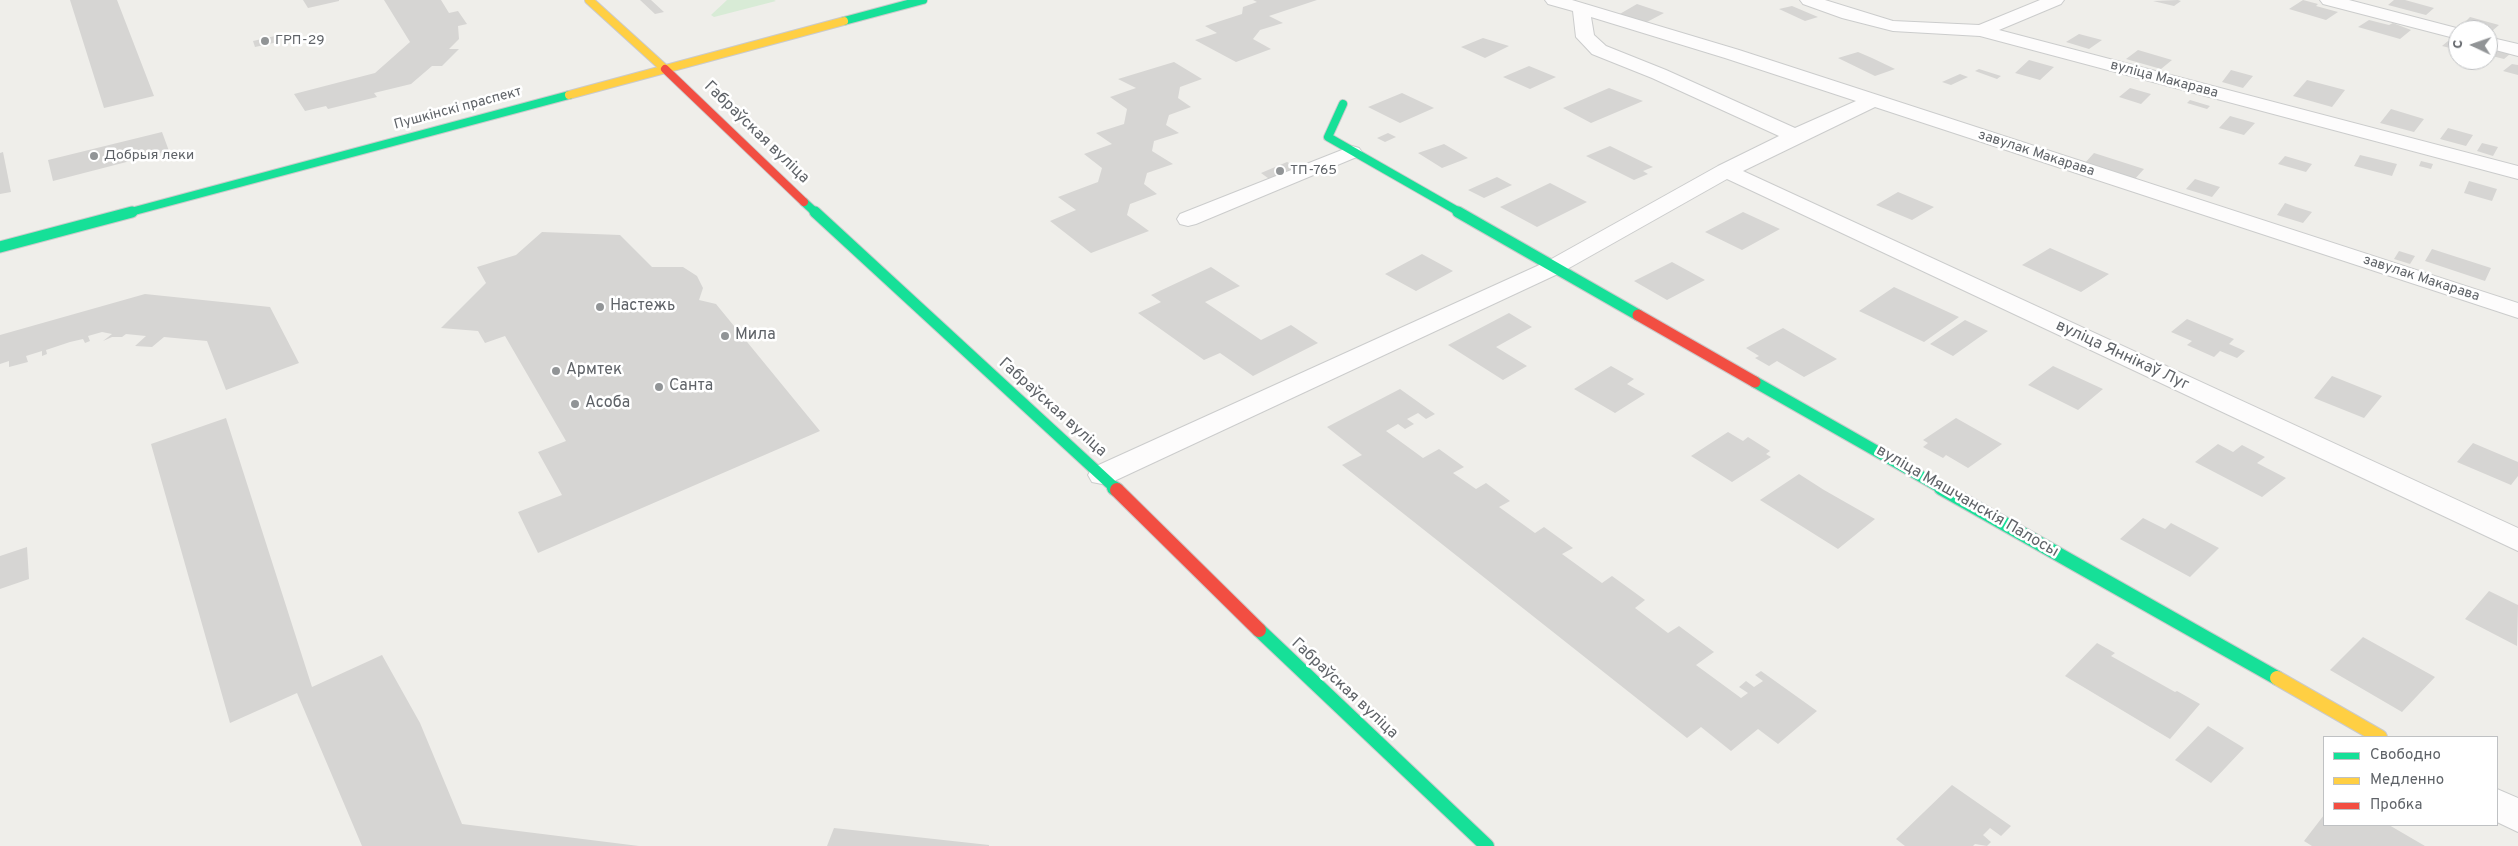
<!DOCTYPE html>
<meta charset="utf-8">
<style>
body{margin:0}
#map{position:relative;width:2518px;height:846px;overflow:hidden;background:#efeeea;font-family:Overpass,sans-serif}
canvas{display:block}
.legend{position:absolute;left:2323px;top:736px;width:175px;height:90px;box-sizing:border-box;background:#fff;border:1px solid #bfc1c3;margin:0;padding:6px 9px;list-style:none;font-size:15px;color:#5f6368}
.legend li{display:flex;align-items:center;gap:10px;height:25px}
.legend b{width:25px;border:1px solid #bfc1c3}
.north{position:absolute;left:2448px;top:20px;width:50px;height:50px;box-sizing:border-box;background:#fff;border:1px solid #bfc1c3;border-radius:50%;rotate:273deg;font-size:14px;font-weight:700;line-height:20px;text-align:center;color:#5f6368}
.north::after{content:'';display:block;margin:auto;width:18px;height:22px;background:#919496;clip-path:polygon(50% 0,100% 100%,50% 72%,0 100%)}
</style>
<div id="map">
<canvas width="2518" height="846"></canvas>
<ul class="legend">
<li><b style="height:6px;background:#16e098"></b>Свободно</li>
<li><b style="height:6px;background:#ffcf43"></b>Медленно</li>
<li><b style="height:6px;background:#f24e42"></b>Пробка</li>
</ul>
<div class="north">С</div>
</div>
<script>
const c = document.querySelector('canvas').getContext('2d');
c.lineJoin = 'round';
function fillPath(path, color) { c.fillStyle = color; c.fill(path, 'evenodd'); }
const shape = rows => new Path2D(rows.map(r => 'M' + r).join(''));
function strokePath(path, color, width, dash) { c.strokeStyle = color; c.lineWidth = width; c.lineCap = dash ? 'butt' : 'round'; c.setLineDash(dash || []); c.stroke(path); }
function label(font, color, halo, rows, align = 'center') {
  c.font = font + ' Overpass,sans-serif'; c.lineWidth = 5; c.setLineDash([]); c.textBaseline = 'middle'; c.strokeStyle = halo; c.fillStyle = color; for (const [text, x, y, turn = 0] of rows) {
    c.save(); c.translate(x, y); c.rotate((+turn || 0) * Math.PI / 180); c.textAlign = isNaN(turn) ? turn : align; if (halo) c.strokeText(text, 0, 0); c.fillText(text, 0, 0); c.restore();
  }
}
fillPath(shape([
 [727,0,774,0,776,1,714,17,711,15]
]), '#d8ebd6');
fillPath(shape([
 [70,0,117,0,154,96,104,108],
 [303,0,339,0,339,1,308,8],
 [384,0,441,0,449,13,458,11,467,24,458,26,459,39,449,49,459,49,442,66,432,66,411,84,374,93,377,97,328,109,326,106,305,111,294,94,375,73,410,42],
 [640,0,651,0,664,12,655,14],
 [1253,0,1317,0,1269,16,1283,23,1260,30,1253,39,1271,49,1236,62,1195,40,1217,33,1205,26,1242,14,1243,7,1257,2],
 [2178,0,2181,1,2174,6,2153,1],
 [2303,0,2318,4,2316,6,2338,12,2326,20,2289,9],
 [2394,0,2405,0,2434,8,2426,15,2388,5],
 [1637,4,1664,13,1645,23,1618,15],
 [1792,6,1818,17,1805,21,1779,9],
 [2470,17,2499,25,2492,31,2463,24],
 [2369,20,2389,25,2393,23,2411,30,2400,39,2358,27],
 [2079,34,2102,40,2089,49,2066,42],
 [275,36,278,42,255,47,253,41],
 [1483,38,1509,46,1485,58,1461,47],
 [2448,41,2458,44,2458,50,2442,46],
 [2138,50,2172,60,2161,69,2126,59],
 [2495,50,2510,54,2504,59,2488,55],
 [1858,52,1872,58,1895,69,1875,76,1838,58],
 [2029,60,2054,67,2040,80,2015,73],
 [1174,62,1202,79,1180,87,1178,98,1191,107,1169,115,1166,125,1179,133,1154,141,1152,151,1173,164,1147,173,1144,184,1157,194,1130,204,1127,215,1149,231,1091,253,1050,221,1076,210,1058,197,1098,182,1102,168,1084,154,1112,144,1096,133,1124,124,1127,109,1110,97,1136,88,1118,79],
 [2512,64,2518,65,2518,75,2503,71],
 [1529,66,1556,77,1530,89,1503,77],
 [1979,69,2001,76,1997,79,1975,71],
 [2231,70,2253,76,2243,88,2222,82],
 [1960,74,1968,77,1951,85,1942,82],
 [2307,80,2345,90,2332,107,2293,96],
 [1609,88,1643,101,1591,123,1563,108],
 [2130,88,2151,94,2141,104,2119,97],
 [1402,93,1434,108,1400,123,1368,107],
 [2190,100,2210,106,2207,109,2187,103],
 [2391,109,2424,119,2414,132,2380,123],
 [2230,116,2255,123,2244,135,2219,128],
 [2448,128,2473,135,2466,146,2440,139],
 [162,132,169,151,53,181,48,160],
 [1388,133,1396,137,1385,142,1377,138],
 [2482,143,2498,147,2493,156,2477,151],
 [1444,144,1468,158,1442,168,1418,153],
 [1610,146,1653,167,1643,171,1648,174,1634,180,1586,156],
 [3,152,11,192,0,194,0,153],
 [2094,153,2144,169,2134,180,2084,164],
 [2360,155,2397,164,2392,176,2354,166],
 [2285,156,2312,164,2306,172,2278,164],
 [2421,161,2433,164,2431,169,2419,166],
 [1287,162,1299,168,1272,181,1261,173],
 [1497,177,1512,185,1484,198,1468,190],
 [2195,179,2220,187,2212,197,2186,189],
 [2469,181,2497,189,2492,201,2464,193],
 [1550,183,1587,202,1537,227,1500,207],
 [1898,192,1934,207,1912,220,1876,205],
 [2285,203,2296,207,2312,212,2303,223,2277,215],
 [1743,212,1780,229,1742,250,1705,232],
 [542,232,620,235,652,267,683,267,697,276,703,288,699,300,716,304,820,431,538,553,518,512,562,495,538,452,566,441,505,336,485,343,478,331,441,328,486,283,477,267,516,255],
 [2050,248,2109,274,2081,292,2022,265],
 [2432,249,2491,268,2485,281,2425,261],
 [2399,251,2415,256,2410,264,2394,259],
 [1422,254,1453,271,1416,291,1385,274],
 [1672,262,1705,280,1667,300,1634,281],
 [1211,267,1240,286,1205,302,1261,340,1291,325,1318,343,1253,376,1220,353,1204,360,1138,313,1161,302,1151,295],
 [1894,287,1959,317,1924,342,1859,311],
 [145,294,270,307,299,363,226,390,207,341,164,337,152,347,135,346,146,336,126,334,122,337,112,337,103,341,112,334,102,332,88,336,90,341,85,343,83,339,70,342,46,350,47,354,42,356,42,351,26,356,28,362,9,367,9,361,0,364,0,335],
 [1509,313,1532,327,1496,347,1527,366,1503,380,1448,345],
 [2187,319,2234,339,2229,344,2245,351,2237,358,2220,351,2214,357,2187,345,2192,341,2171,332],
 [1965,320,1988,331,1953,356,1930,344],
 [1783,328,1837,359,1804,377,1777,361,1769,366,1755,358,1759,356,1746,348],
 [1611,366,1634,379,1627,384,1645,394,1615,413,1574,389],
 [2053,366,2103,389,2078,410,2028,385],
 [2332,376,2382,396,2364,418,2314,398],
 [1400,389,1435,414,1426,419,1418,413,1407,419,1414,424,1405,429,1398,424,1386,431,1423,458,1439,449,1464,467,1453,473,1476,489,1486,483,1510,501,1499,507,1535,533,1544,527,1573,548,1562,554,1602,583,1612,576,1645,600,1635,608,1668,633,1679,626,1714,652,1696,665,1741,698,1748,693,1739,687,1746,681,1754,687,1763,681,1755,675,1761,671,1817,711,1778,744,1758,729,1731,751,1701,727,1687,738,1342,465,1362,455,1327,427],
 [226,418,312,687,382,655,420,723,462,824,639,846,362,846,297,693,230,723,151,444],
 [1956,418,2002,444,1968,468,1946,455,1943,458,1923,447,1928,443,1923,440],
 [1728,432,1743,441,1748,437,1770,451,1766,454,1771,457,1732,482,1691,456],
 [2473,443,2518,462,2518,476,2511,485,2457,462],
 [2218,444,2233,452,2242,445,2265,457,2257,463,2286,478,2262,497,2195,462],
 [1799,474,1824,490,1875,519,1838,549,1760,500],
 [2143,518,2165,529,2171,523,2219,548,2190,577,2120,539],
 [27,547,29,579,0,589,0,556],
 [2489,591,2518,605,2517,646,2465,619],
 [2363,637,2435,677,2402,712,2330,670],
 [2097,643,2115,653,2111,656,2175,692,2177,691,2200,704,2170,739,2065,676],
 [2208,726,2244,748,2211,783,2175,760],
 [1952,785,2011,826,2001,836,1990,828,1983,835,1991,842,1987,846,1975,844,1973,846,1905,846,1896,839],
 [2324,815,2324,825,2389,825,2425,846,2312,846,2304,841],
 [834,828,989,845,989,846,827,846]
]), '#d6d5d3');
const street = shape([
 [1545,0,1572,0,1739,50,2518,303,2518,318,1875,107,1743,171,2518,528,2518,551,1727,179,1562,272,1112,482,1102,484,1092,482,1088,475,1092,468,1546,262,1718,166,1779,136,1652,78,1592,54,1576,37,1573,11,1548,4,1545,0],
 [1591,17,1725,58,1856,101,1795,128,1666,70,1606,46,1594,35,1591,17],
 [1800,0,1825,0,1893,21,1979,25,2040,0,2064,0,2061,4,1999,30,2518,166,2518,179,1980,36,1893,31,1842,18,1803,4,1800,0],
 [2320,0,2349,0,2464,30,2458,30,2458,39,2323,4,2320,0],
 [2488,37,2518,44,2518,56,2488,48,2488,37],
 [1352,146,1359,148,1362,152,1359,156,1196,224,1188,226,1180,224,1177,219,1180,214,1352,146],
 [2497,789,2518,798,2518,832,2497,822,2497,789]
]);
const fastFar2 = shape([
 [844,21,923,0],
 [1343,104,1328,137,1461,213],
 [804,202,816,213],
 [127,213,569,95]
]);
const fastFar1 = shape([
 [815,212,1116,489],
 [1458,212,1638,315],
 [0,247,132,212],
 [1755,382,1943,489]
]);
const fast = shape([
 [1114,488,1117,490],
 [1941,488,2277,678],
 [1259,630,1487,846]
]);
const slowFar1 = shape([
 [589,0,665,69],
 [569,95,844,21]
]);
const slow = shape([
 [2277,678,2380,737]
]);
const jamFar2 = shape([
 [665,69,804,202]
]);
const jamFar1 = shape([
 [1638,315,1755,382]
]);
const jam = shape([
 [1117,490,1259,630]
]);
strokePath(street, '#cbcccc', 2);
strokePath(fastFar2, '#cacacb', 10);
strokePath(fastFar1, '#cacacb', 13);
strokePath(fast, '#cacacb', 16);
strokePath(slowFar1, '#cacacb', 10);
strokePath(slow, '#cacacb', 16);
strokePath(jamFar2, '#cacacb', 10);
strokePath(jamFar1, '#cacacb', 13);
strokePath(jam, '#cacacb', 16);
fillPath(street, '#fdfcfc');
strokePath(fastFar2, '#16e098', 8);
strokePath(fastFar1, '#16e098', 11);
strokePath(fast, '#16e098', 14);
strokePath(slowFar1, '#ffcf43', 8);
strokePath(slow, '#ffcf43', 14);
strokePath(jamFar2, '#f24e42', 8);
strokePath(jamFar1, '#f24e42', 11);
strokePath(jam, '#f24e42', 14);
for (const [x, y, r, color] of [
 [265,41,5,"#919496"],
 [94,156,5,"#919496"],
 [1280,171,5,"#919496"],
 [600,307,5,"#919496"],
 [725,336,5,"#919496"],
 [556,371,5,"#919496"],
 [659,387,5,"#919496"],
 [575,404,5,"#919496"]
]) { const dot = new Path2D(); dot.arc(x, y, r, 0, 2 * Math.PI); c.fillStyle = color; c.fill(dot); strokePath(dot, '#fff', 2); }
label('14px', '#5f6368', '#fff', [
 ["ГРП-29",275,41],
 ["Добрыя леки",104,156],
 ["ТП-765",1290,171]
], 'left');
label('14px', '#5f6368', '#fff', [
 ["вуліца Макарава",2164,80,15],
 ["Пушкінскі праспект",458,109,-15],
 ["завулак Макарава",2036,154,18],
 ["завулак Макарава",2421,279,18]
]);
label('16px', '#5f6368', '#fff', [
 ["Габраўская вуліца",756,133,44],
 ["вуліца Яннікаў Луг",2122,356,25],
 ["Габраўская вуліца",1052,408,42],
 ["вуліца Мяшчанскія Палосы",1967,502,30],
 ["Габраўская вуліца",1344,689,43]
]);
label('16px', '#5f6368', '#fff', [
 ["Настежь",610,307],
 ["Мила",735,336],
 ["Армтек",566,371],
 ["Санта",669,387],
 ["Асоба",585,404]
], 'left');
</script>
